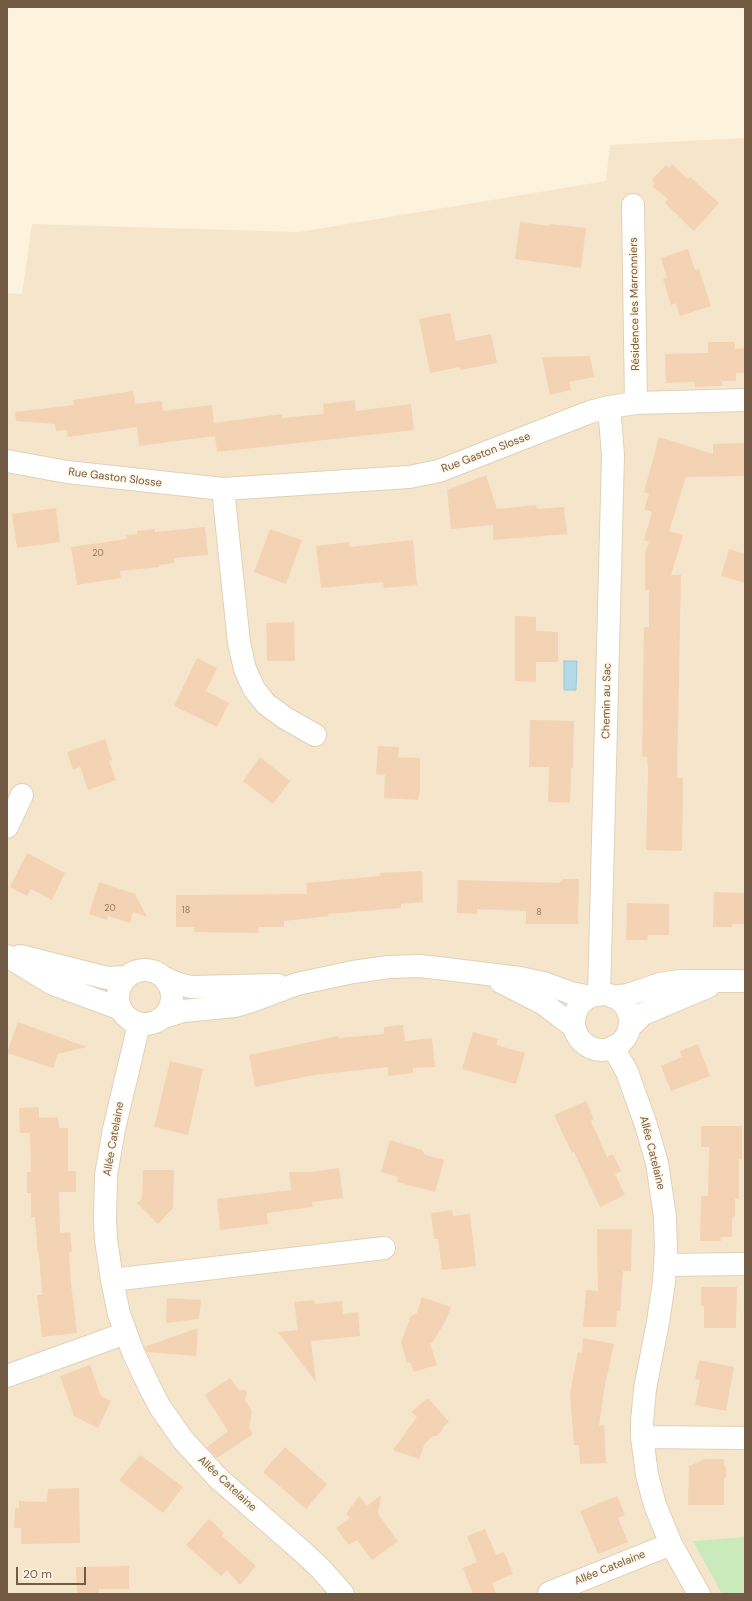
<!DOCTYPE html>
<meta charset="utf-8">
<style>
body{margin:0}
#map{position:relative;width:752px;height:1601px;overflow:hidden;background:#fdf3dd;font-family:"DM Sans",sans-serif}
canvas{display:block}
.frame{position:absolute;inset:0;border:8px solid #735a45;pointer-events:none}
.scale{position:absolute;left:16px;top:1567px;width:70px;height:18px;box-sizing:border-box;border:2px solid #735a45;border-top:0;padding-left:5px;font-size:12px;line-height:14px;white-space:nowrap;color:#735a45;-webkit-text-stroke:3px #fff7e4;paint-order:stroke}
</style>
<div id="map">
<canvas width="752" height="1601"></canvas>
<div class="frame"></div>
<div class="scale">20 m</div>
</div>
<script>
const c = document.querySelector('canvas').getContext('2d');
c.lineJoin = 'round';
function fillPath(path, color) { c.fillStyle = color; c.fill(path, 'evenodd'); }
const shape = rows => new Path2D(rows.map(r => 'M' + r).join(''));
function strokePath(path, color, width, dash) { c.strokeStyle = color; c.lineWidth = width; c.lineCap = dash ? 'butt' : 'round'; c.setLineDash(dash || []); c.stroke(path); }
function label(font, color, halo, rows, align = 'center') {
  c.font = font + ' "DM Sans",sans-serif'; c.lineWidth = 3; c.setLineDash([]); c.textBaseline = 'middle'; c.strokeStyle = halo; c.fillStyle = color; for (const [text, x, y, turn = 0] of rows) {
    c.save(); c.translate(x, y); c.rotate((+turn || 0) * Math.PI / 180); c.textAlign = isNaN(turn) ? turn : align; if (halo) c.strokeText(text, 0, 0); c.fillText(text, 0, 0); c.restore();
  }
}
fillPath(shape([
 [745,138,745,1594,7,1594,7,293,22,294,32,224,299,232,606,181,610,145]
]), '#f5e6cb');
fillPath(shape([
 [745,1537,745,1594,722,1594,693,1541]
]), '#caeabc');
const water = shape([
 [564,661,577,661,576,690,564,690,564,661]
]);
fillPath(water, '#b2dae6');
strokePath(water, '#98c8d8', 1);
fillPath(shape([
 [672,164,688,179,690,177,719,203,694,231,665,203,668,199,652,186,655,183,652,180,666,165,669,168],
 [520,222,549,226,550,224,586,228,581,268,515,259],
 [688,249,695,270,699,269,711,306,680,316,676,303,671,305,663,279,667,278,661,258],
 [450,313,456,341,491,334,497,363,460,370,460,367,430,373,419,319],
 [708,342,735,342,735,349,745,348,745,373,736,373,736,381,722,381,722,386,695,387,695,382,666,383,665,354,708,353],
 [590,356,594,377,569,382,571,390,550,395,542,357],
 [133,391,135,404,162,401,163,411,212,405,214,423,282,414,282,418,324,414,323,404,355,400,356,411,411,404,414,430,217,452,215,436,139,446,137,427,68,437,67,430,56,431,55,424,16,421,15,412,74,405,73,400],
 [659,437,713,454,713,444,745,443,745,476,686,477,669,531,683,535,671,575,681,575,677,778,683,778,682,851,646,850,648,769,647,757,642,757,644,627,649,627,649,590,645,590,645,553,649,542,644,540,652,512,644,509,649,494,644,492],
 [486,475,497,509,536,505,537,509,564,507,567,534,493,540,493,525,451,529,447,490],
 [56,508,60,542,17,548,12,514],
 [205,527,208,555,174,558,174,563,159,565,159,567,120,571,121,578,77,585,71,547,127,539,126,535,137,534,137,531,155,529,155,532],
 [270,529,302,540,286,584,254,572],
 [413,540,417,585,384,588,383,582,321,588,316,546,349,542,350,547],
 [729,549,745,554,745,583,721,576],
 [515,616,536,617,536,631,558,632,558,662,536,662,536,682,515,681],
 [294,622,295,661,267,661,266,623],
 [197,658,217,668,206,691,229,703,217,727,174,706],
 [530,720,574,721,573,768,571,768,570,803,548,802,549,767,529,767],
 [105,739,112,760,109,761,116,780,88,790,80,767,73,770,67,752],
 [378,746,399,747,398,757,420,758,420,789,418,800,384,798,385,775,376,774],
 [260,757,290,781,273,804,243,781],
 [27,853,65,873,52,900,31,889,27,896,10,887],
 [422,871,423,902,401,904,401,908,328,914,329,916,284,921,284,927,259,927,258,933,194,932,194,927,176,927,176,895,307,894,306,883,380,876,380,873],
 [563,879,579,879,578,924,526,924,526,911,477,909,477,914,457,913,458,880,559,883],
 [99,882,135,894,147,917,133,912,130,923,108,916,107,920,89,914],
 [714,892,745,893,745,924,732,924,732,927,713,927],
 [627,903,669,904,669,935,648,935,647,940,626,940],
 [18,1022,87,1047,58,1054,53,1068,7,1053],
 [403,1025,405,1041,432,1038,435,1067,413,1068,413,1073,388,1076,388,1067,314,1075,255,1087,249,1055,338,1036,338,1038,384,1034,384,1027],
 [473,1032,498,1039,496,1045,525,1053,516,1084,462,1069],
 [698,1044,710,1076,671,1091,661,1066,682,1057,680,1051],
 [170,1061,203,1069,188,1135,154,1127],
 [586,1101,594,1119,591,1121,607,1157,613,1154,621,1171,615,1174,625,1195,600,1207,574,1152,572,1153,554,1115],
 [39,1107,39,1118,58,1117,59,1128,68,1128,68,1171,76,1171,76,1192,59,1192,60,1233,70,1232,72,1252,69,1252,71,1284,77,1333,42,1337,37,1295,42,1295,39,1255,38,1255,35,1217,31,1217,31,1193,27,1193,27,1172,31,1172,30,1133,20,1133,19,1108],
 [701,1126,742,1126,742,1159,739,1159,739,1199,735,1199,735,1215,732,1218,732,1237,720,1237,721,1241,700,1241,701,1196,708,1196,709,1147,701,1147],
 [390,1140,422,1150,425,1155,444,1160,435,1192,397,1182,398,1177,381,1172],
 [339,1168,343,1198,312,1202,313,1207,267,1213,268,1224,220,1230,217,1199,291,1190,289,1172,310,1172],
 [143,1170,174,1170,173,1208,158,1224,137,1203,142,1199],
 [452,1210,453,1216,470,1214,476,1266,442,1270,438,1239,434,1239,431,1213],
 [597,1229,632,1229,631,1271,623,1271,620,1311,617,1311,616,1327,583,1327,586,1290,598,1291],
 [701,1287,737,1287,736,1328,704,1328,704,1306,701,1306],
 [422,1297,451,1307,445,1322,432,1343,430,1343,437,1365,413,1372,411,1363,407,1363,401,1342,411,1316,417,1313],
 [167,1298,201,1300,199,1319,166,1323],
 [314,1300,315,1304,342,1301,343,1314,358,1312,360,1336,311,1341,316,1382,278,1332,298,1330,294,1302],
 [198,1328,196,1356,147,1352,144,1347],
 [583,1338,614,1344,604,1390,599,1426,604,1425,606,1463,580,1464,579,1445,574,1445,570,1393,578,1352,582,1353],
 [699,1360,734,1367,726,1411,695,1405,700,1380,695,1379],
 [90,1365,101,1396,111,1401,98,1428,74,1416,60,1376],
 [230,1378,238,1389,247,1391,245,1400,252,1411,249,1429,253,1434,217,1458,207,1447,228,1431,205,1395],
 [428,1398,449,1422,443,1427,442,1431,437,1436,433,1436,425,1443,419,1459,393,1450,417,1417,411,1412],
 [285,1447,327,1484,306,1509,263,1472],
 [140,1455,183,1487,163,1513,119,1480],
 [705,1459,724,1459,724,1465,726,1468,726,1477,724,1479,724,1505,688,1505,689,1466],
 [79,1488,80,1543,21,1544,21,1528,14,1528,15,1508,19,1508,19,1501,47,1502,48,1489],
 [381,1495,378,1514,398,1541,372,1560,357,1540,349,1545,336,1528,350,1518,346,1514,359,1496,367,1506],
 [617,1496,625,1515,618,1518,628,1542,598,1554,580,1511],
 [209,1519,224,1533,222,1536,256,1566,240,1585,227,1570,221,1576,186,1545],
 [485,1529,496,1555,504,1552,513,1574,492,1583,496,1594,473,1594,463,1568,477,1562,467,1536],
 [129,1566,129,1589,99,1589,99,1594,77,1594,76,1567]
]), '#f3d3b4');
const street = shape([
 [633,205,636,403],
 [7,461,67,472,223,489,409,477,439,471,590,412,609,407,636,403,745,400],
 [223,489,239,643,245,669,254,689,266,704,285,718,315,735],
 [7,827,22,795],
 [7,956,53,984,121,1009],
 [20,956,107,978,126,977],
 '118 997a27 27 0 1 1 54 0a27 27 0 1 1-54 0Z',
 [165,978,178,984,191,987,278,985],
 [501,982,544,1004,574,1027],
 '574 1022a28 28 0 1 1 56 0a28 28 0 1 1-56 0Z',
 [599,995,613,455,609,407],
 [613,997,628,995,660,984,680,981,745,981],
 [164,1017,183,1011,235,1006,252,1001,297,984,353,972,389,967,419,966,438,968,520,978,544,983,571,993,590,997],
 [139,1024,114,1129,106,1175,105,1220,106,1240,112,1280,119,1314,133,1352,150,1388,160,1407,183,1440,218,1478,304,1553,320,1568,343,1594],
 [629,1028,643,1014,709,986],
 [613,1047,627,1072,646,1125,657,1163,665,1217,666,1248,664,1282,658,1322,645,1389,642,1422,642,1437,647,1475,655,1505,671,1544,699,1594],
 [666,1265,745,1264],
 [112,1280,384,1248],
 [7,1376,126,1333],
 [642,1437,745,1438],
 [549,1593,671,1544]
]);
strokePath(street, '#e1d0b9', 24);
strokePath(street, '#fff', 22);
label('9px', '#937861', null, [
 ["20",98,554],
 ["20",110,909],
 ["18",186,911],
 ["8",539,913]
]);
label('11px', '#735a45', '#fff7e4', [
 ["Résidence les Marronniers",635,304,-91],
 ["Rue Gaston Slosse",486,453,-21],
 ["Rue Gaston Slosse",115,478,7],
 ["Chemin au Sac",607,701,-89],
 ["Allée Catelaine",114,1139,-80],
 ["Allée Catelaine",652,1153,76],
 ["Allée Catelaine",227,1484,43],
 ["Allée Catelaine",610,1568,-22]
]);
</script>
